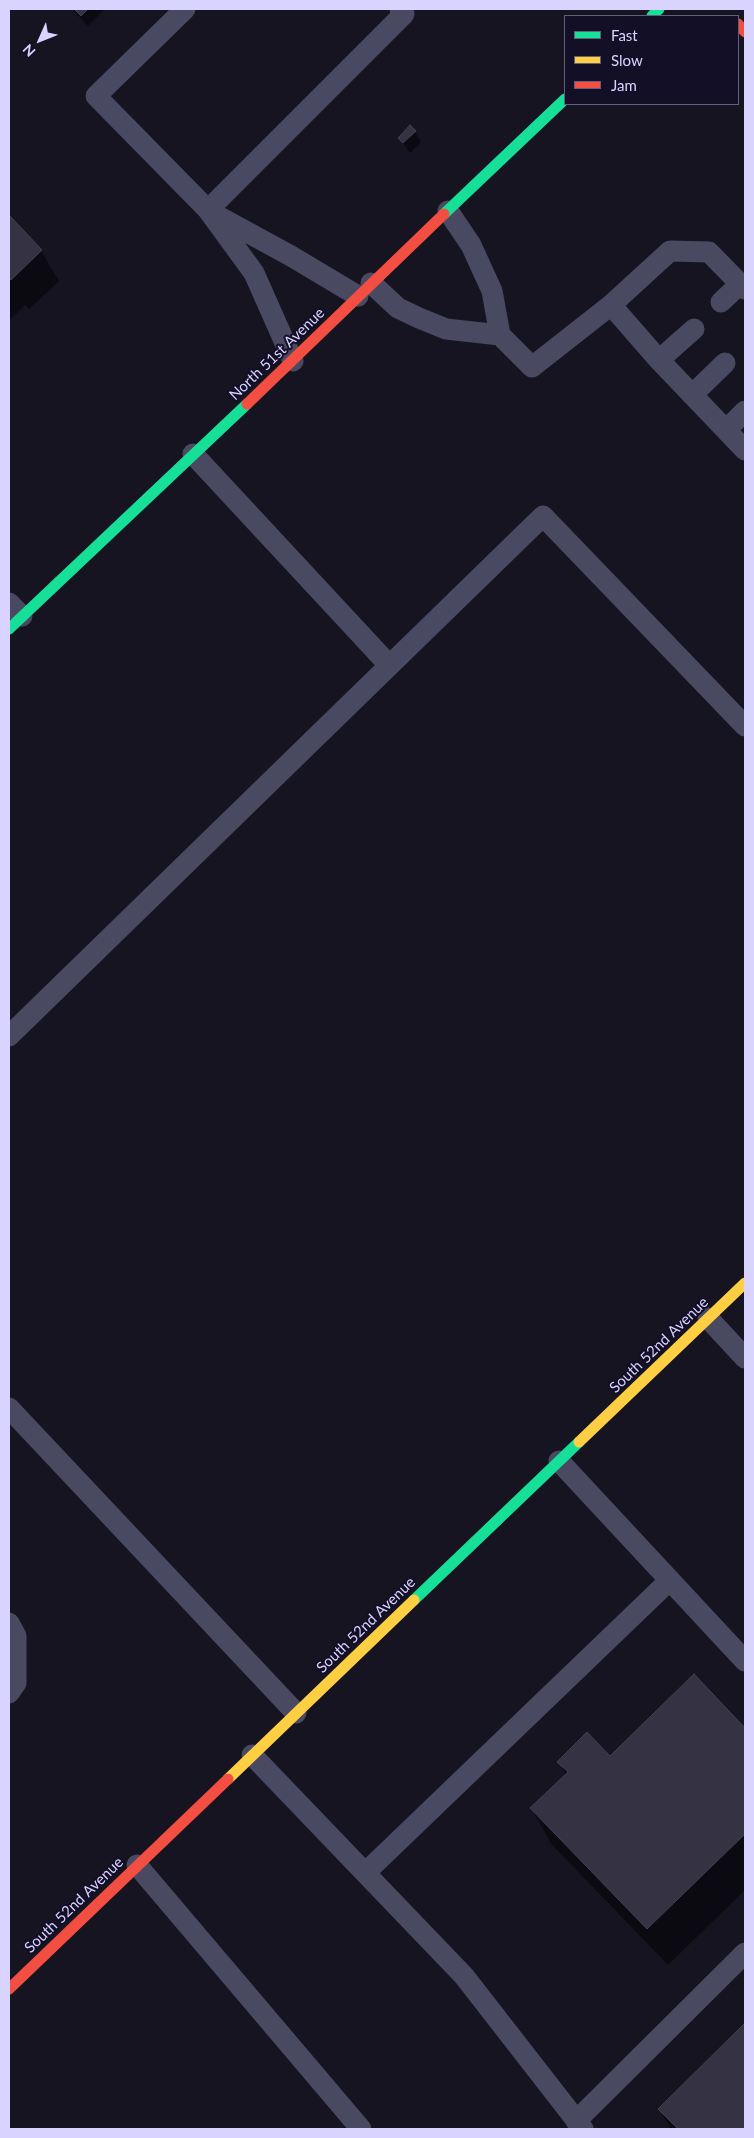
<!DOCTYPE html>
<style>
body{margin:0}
#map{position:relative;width:754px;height:2138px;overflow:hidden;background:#161421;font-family:Lato,sans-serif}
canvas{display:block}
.frame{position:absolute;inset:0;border:10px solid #d9d4ff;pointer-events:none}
.legend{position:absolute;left:564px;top:15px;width:175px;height:90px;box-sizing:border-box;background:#130f26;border:1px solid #625e7d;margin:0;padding:6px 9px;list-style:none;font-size:15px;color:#d9d4ff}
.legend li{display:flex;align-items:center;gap:10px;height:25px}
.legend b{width:25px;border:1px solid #625e7d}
.north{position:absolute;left:15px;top:15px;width:50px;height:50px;-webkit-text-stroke:4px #130f26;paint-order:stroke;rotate:226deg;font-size:14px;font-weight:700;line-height:20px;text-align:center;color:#d9d4ff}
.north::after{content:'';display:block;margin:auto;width:18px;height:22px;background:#d9d4ff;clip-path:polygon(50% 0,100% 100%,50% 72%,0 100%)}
</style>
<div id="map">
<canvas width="754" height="2138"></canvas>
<div class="frame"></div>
<ul class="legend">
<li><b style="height:6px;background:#16e098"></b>Fast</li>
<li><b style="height:6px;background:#ffcf43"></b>Slow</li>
<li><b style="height:6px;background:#f24e42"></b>Jam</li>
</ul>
<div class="north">N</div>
</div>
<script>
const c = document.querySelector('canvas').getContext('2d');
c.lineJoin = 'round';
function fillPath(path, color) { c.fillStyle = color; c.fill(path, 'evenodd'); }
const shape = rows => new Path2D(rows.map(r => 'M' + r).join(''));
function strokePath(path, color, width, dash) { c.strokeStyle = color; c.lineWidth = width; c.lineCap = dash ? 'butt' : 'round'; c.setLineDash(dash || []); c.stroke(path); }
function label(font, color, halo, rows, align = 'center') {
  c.font = font + ' Lato,sans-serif'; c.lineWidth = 4; c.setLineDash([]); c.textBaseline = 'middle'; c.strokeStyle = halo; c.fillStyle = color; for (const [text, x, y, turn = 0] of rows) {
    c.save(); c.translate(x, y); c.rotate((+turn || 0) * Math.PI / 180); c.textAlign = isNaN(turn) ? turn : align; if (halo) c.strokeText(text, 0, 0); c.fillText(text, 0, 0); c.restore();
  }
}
fillPath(shape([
 [72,9,105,9,88,26],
 [415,132,421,142,410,153,399,138],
 [9,217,41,251,59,281,29,309,25,305,9,321],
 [694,1676,745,1730,745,1890,668,1965,552,1845,531,1808,566,1775,559,1762,610,1757],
 [745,2025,745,2129,671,2129,659,2109]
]), '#0007');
const building = shape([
 [74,9,88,9,81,16,74,9],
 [410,125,416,131,403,143,398,138,410,125],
 [9,215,42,250,11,280,9,277,9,215],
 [694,1674,745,1728,745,1834,647,1929,530,1808,568,1772,557,1762,587,1732,610,1756,694,1674],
 [745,2023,745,2129,678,2129,658,2109,745,2023]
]);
fillPath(building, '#343243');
strokePath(building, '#433f54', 1);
strokePath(shape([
 [185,9,96,96,208,210,254,273,293,361],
 [208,210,404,14,400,9],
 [448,211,471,245,492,291,500,335,532,367,611,305,659,360,745,450],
 [214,214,291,256,358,296],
 [371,283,398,308,419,318,446,329,500,335],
 [721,302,740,284],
 [611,305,670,251,709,252,745,289],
 [659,360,694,329],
 [692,395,725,363],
 [726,430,745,411],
 [193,454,389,665],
 [9,603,22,616],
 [9,1036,543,516,745,726],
 [708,1318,745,1358],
 [9,1408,296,1713],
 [559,1461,745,1661],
 [9,1623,16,1636,16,1683,9,1693],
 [252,1755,464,1976,583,2129],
 [137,1865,361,2129],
 [365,1873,670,1580],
 [576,2121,745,1953]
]), '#4a4962', 21);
strokePath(shape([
 [652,16,659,9],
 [444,214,565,99],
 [9,629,247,404],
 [414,1600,579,1442]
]), '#16e098', 11);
strokePath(shape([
 [579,1442,745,1283],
 [228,1779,414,1600]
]), '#ffcf43', 11);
strokePath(shape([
 [738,24,745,32],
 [247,404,444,214],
 [9,1989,228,1779]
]), '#f24e42', 11);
label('15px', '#d9d4ff', '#130f26', [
 ["North 51st Avenue",277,354,-44],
 ["South 52nd Avenue",659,1345,-44],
 ["South 52nd Avenue",366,1625,-44],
 ["South 52nd Avenue",74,1905,-44]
]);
</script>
